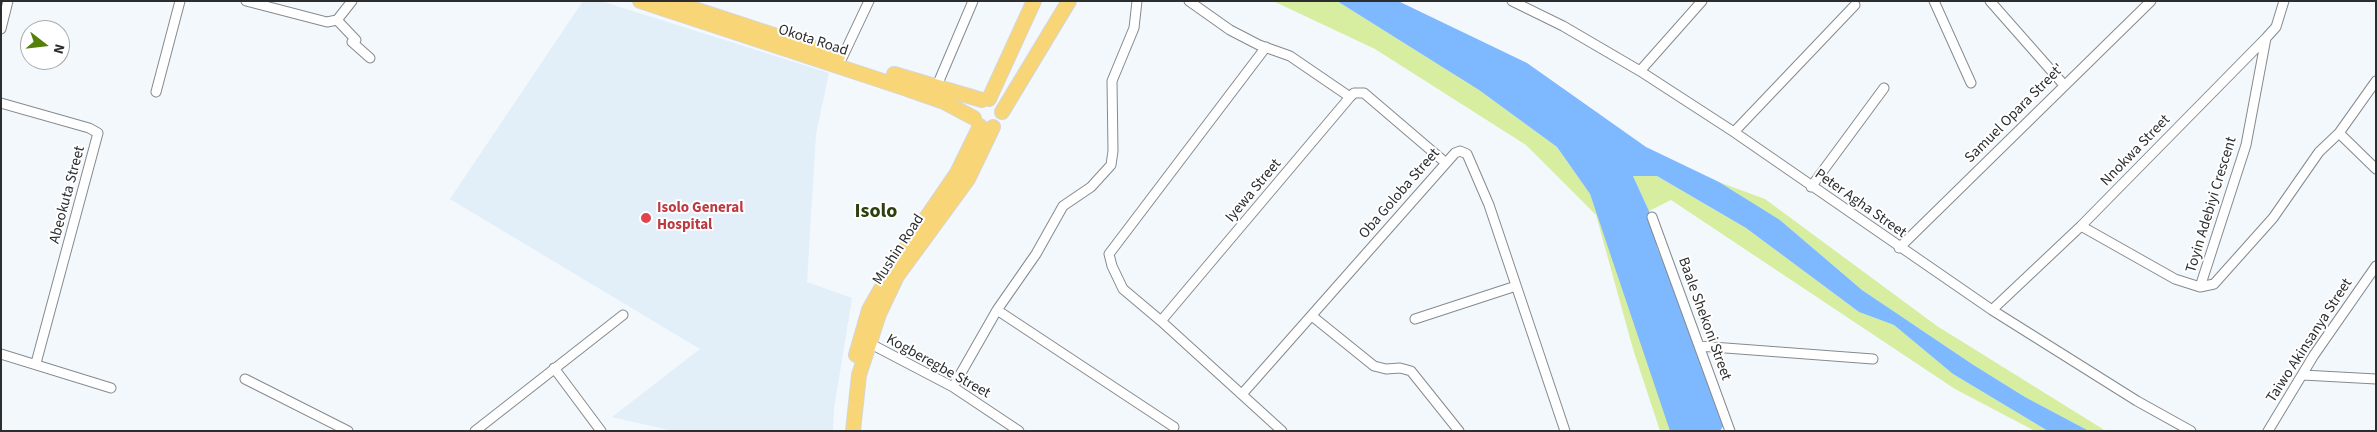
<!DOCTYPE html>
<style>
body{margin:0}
#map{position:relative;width:2377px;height:432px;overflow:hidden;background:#f3f8fd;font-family:"Source Sans 3",sans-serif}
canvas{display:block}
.frame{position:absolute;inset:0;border:2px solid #2b2d2f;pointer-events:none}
.north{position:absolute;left:20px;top:20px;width:50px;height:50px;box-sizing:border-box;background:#fff;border:1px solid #aaabac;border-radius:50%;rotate:106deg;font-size:14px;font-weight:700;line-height:20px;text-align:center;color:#2b2d2f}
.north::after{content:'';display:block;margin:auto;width:18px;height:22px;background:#548007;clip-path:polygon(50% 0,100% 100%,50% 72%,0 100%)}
</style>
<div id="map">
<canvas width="2377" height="432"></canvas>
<div class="frame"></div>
<div class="north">N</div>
</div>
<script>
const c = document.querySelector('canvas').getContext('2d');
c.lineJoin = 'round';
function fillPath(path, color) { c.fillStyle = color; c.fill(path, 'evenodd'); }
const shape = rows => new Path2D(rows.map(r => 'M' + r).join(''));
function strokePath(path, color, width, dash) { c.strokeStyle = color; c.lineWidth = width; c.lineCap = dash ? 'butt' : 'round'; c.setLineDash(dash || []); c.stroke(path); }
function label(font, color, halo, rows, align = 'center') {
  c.font = font + ' "Source Sans 3",sans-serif'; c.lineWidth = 4; c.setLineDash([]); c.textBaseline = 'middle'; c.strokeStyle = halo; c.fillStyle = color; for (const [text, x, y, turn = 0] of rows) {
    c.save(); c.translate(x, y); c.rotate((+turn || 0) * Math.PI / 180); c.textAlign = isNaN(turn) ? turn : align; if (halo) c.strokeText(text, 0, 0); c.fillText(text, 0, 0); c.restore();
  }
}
fillPath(shape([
 [583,1,601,1,829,73,816,134,807,282,852,298,834,409,833,431,673,431,612,417,700,349,450,199]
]), '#e2eef8');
fillPath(shape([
 [1273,1,1337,1,1479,90,1557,147,1590,194,1673,431,1660,431,1633,349,1596,215,1526,145,1375,49],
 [1633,176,1657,176,1746,228,1859,312,1894,325,1953,374,2048,431,2035,431,1955,389,1671,200,1649,211],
 [1719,182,1765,199,1937,326,2106,431,2089,431,2025,397,1972,364,1862,290,1780,220]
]), '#d7eea0');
fillPath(shape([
 [1337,1,1398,1,1527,63,1646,147,1719,182,1780,220,1862,290,1972,364,2025,397,2089,431,2048,431,1953,374,1894,325,1859,312,1746,228,1657,176,1633,176,1649,211,1657,247,1726,422,1720,431,1670,431,1590,194,1557,147,1479,90]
]), '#7eb8fe');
const street = shape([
 [246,1,327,22,337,20,352,1],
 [1189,1,1230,30,1259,45,1290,56,1350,97,1161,321,1282,431],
 [1512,1,1563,26,1640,71,1734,132,1992,310,2137,401,2191,431],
 [1934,1,1971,83],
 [1990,1,2064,85],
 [337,20,356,40,352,42,370,58],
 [1,29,8,1],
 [2266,38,2246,145,2200,287,2214,284,2273,218,2319,152,2339,133,2376,81],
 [842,58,869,1],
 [1640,71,1702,1],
 [936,88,973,1],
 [156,92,180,1],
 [1350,97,1354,93,1364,93,1446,163],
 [1,103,89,128,98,133,36,363],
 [1734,132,1855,5],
 [2339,133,2376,169],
 [1811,187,1884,88],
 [1652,217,1730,431],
 [2081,226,2175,279,2200,287],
 [1899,248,2151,1],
 [997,310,1174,427],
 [1992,310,2081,226,2266,38,2276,27,2284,1],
 [1312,316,1374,366,1386,369,1400,368,1411,371,1459,431],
 [1415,319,1516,286],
 [1161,321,1123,289,1112,266,1109,254,1266,47],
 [869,343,953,387,1019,431],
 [1699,346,1873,359],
 [1,354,111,388],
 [554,368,601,431],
 [2303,375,2376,379],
 [245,379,348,431],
 [953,387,997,310,1036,254,1063,206,1091,187,1111,165,1113,151,1112,81,1134,28,1137,1],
 [1243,393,1455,153,1460,151,1467,154,1489,205,1565,431],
 [475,431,623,315],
 [2268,431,2314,355,2376,266]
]);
const primary = shape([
 [640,1,901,87,944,102,974,118],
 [673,2,838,56],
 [894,74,982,100],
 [989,99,1034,1],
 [1002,112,1069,1],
 [898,259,957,173,980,126],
 [856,355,869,310,887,278],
 [853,431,859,375,879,314,897,276,968,179,993,127]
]);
strokePath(street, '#858a8e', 11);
strokePath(primary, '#d5d5d5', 16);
strokePath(street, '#fff', 9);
strokePath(primary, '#f8d677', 14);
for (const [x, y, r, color] of [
 [646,218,6,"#e0444e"]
]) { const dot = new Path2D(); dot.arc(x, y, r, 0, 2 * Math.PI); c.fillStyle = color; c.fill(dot); strokePath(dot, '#fff', 2); }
label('15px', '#2b2d2f', '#fff', [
 ["Okota Road",813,41,18],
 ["Samuel Opara Street'",2015,114,-45],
 ["Nnokwa Street",2136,151,-46],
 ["Iyewa Street",1254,191,-50],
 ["Oba Goloba Street",1400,194,-49],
 ["Abeokuta Street",68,195,-75],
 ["Peter Agha Street",1860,204,35],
 ["Toyin Adebiyi Crescent",2212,205,-73],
 ["Mushin Road",899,250,-57],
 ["Baale Shekoni Street",1704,319,70],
 ["Taiwo Akinsanya Street",2310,341,-57],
 ["Kogberegbe Street",938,367,29]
]);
label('bold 15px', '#be3a42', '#fff', [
 ["Isolo General",657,209],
 ["Hospital",657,226]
], 'left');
label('bold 20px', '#2c410e', '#fff', [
 ["Isolo",876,213]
]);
</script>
